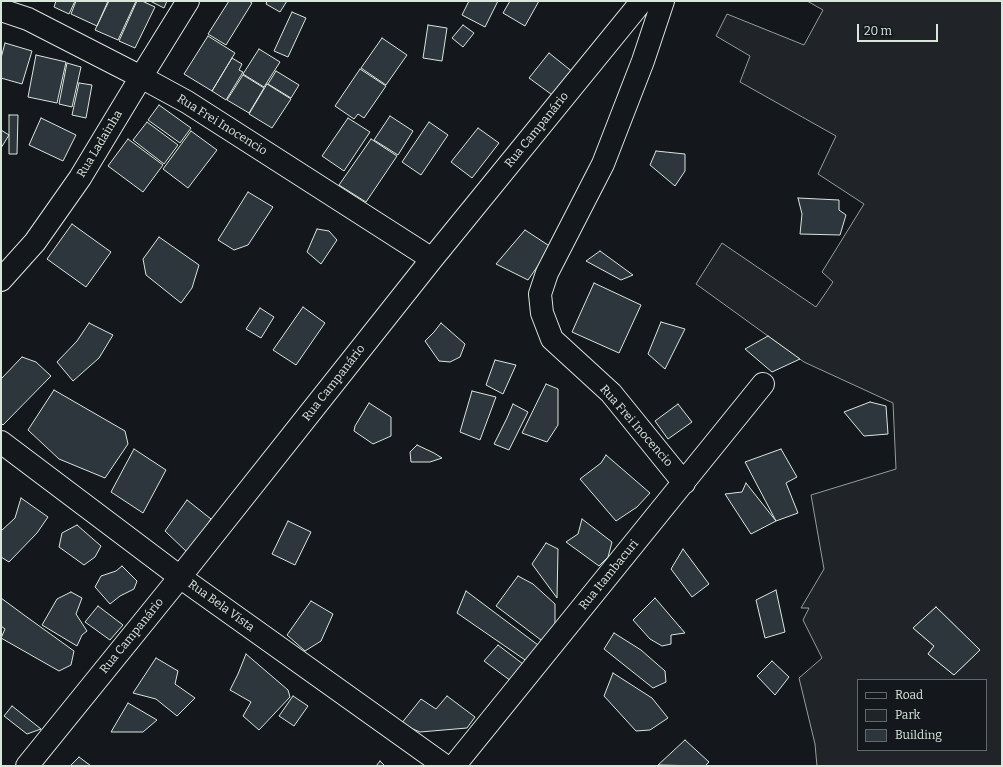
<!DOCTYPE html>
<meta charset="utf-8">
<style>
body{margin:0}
#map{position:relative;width:1003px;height:767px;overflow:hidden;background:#14181c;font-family:Bitter,serif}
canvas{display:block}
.frame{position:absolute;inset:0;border:2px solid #d8e6dc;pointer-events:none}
.legend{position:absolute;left:857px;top:679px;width:130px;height:72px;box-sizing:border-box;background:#14181c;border:1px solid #626a69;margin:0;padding:5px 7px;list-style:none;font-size:12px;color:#d8e6dc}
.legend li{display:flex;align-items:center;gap:8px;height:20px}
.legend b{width:20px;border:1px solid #626a69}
.scale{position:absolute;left:857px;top:24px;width:81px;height:18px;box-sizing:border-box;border:2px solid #d8e6dc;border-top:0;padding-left:5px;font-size:12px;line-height:14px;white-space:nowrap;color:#d8e6dc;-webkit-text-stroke:3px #14181c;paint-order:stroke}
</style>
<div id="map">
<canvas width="1003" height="767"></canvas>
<div class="frame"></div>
<ul class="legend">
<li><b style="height:5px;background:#14181c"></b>Road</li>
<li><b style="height:11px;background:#202428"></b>Park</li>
<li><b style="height:11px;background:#2c363c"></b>Building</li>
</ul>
<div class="scale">20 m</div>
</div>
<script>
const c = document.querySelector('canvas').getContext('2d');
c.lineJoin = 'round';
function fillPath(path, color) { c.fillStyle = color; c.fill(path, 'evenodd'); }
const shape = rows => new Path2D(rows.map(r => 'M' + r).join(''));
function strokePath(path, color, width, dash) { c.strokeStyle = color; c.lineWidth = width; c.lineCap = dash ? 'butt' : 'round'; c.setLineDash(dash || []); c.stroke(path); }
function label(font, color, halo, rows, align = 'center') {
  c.font = font + ' Bitter,serif'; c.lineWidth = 3; c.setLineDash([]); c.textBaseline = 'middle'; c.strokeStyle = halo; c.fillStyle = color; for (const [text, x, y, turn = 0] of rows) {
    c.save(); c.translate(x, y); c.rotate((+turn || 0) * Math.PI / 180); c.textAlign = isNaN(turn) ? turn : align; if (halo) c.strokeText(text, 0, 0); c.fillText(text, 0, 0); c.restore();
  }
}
const green = shape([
 [807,1,1002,1,1002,766,817,766,815,744,799,678,822,658,803,620,809,608,801,608,824,569,811,495,896,469,893,403,804,362,696,284,722,243,816,307,833,282,822,272,864,204,818,174,836,136,740,82,750,56,716,36,727,14,804,45,823,10,807,1],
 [936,607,980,650,954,675,928,654,934,646,913,628,936,607],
 [858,680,986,680,986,750,858,750,858,680]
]);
fillPath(green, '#202428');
strokePath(green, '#939e99', 1);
const building = shape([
 [56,1,75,1,69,14,54,7,56,1],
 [76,1,108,1,97,26,71,14,76,1],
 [109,1,136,1,118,40,95,30,109,1],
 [137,1,142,1,155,7,135,48,119,41,137,1],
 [150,1,167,1,164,8,150,1],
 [229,1,249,1,252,3,226,45,208,34,229,1],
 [267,1,287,1,280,12,266,4,267,1],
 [469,1,498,1,485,27,462,15,469,1],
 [510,1,539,1,525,26,503,13,510,1],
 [292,12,306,18,288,57,274,51,292,12],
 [428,25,447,28,442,61,423,58,428,25],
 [463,25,474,33,463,47,452,38,463,25],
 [208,36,235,53,212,91,184,74,208,36],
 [382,38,407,55,386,85,361,68,382,38],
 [5,43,32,51,22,84,1,78,1,58,5,43],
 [259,49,280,62,264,87,243,74,259,49],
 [549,53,574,73,555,97,529,78,549,53],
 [36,55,66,62,57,103,28,97,36,55],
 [232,58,242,64,239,70,243,72,226,100,212,91,232,58],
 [67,63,81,67,72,107,59,104,67,63],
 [360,69,386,86,364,118,358,114,354,119,335,106,360,69],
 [276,71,299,85,291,98,268,84,276,71],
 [243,75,264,88,249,113,227,100,243,75],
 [79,83,92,85,86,118,72,115,79,83],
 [267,84,291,99,272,128,249,114,267,84],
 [159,105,191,128,180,143,148,120,159,105],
 [9,115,18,115,17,154,9,154,9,115],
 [390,116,413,131,398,155,374,140,390,116],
 [41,118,76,135,63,161,29,145,41,118],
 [348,118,370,132,344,171,322,156,348,118],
 [147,122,178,145,164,164,133,140,147,122],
 [429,122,448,135,421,175,402,162,429,122],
 [478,128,499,143,472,178,451,162,478,128],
 [1,130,9,135,1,148,1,130],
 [191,131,217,150,188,188,163,169,191,131],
 [128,139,163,165,143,192,108,166,128,139],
 [371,139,397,156,366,202,339,185,371,139],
 [656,151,685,154,685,171,675,186,650,165,656,151],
 [248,192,273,207,248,245,234,250,218,240,248,192],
 [798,198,839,200,839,210,846,215,840,235,800,234,802,214,798,198],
 [72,224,111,252,86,287,47,259,72,224],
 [317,229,329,231,337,240,321,264,307,252,317,229],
 [525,230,551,247,528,280,496,264,525,230],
 [159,237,199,265,192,288,181,303,146,275,143,259,159,237],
 [600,251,633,275,621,280,586,261,600,251],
 [594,283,641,305,619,353,572,332,594,283],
 [303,307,325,323,296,365,273,350,303,307],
 [260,308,274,317,261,338,246,329,260,308],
 [661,322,685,329,665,369,648,354,661,322],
 [89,323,113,335,99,358,73,381,57,362,77,341,89,323],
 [441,323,465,344,460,357,450,362,439,361,425,341,434,332,441,323],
 [768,336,800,359,772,372,745,349,768,336],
 [22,357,36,362,51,376,3,425,1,423,1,379,22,357],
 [495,360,516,365,503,394,486,385,495,360],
 [546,384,558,389,558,425,547,442,522,433,546,384],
 [54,390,125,431,128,444,105,478,59,459,28,430,54,390],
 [472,391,496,397,480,440,460,432,472,391],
 [870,402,886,406,888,434,864,436,844,412,870,402],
 [369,403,391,417,391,436,373,444,354,431,355,426,369,403],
 [513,404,528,412,509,450,494,444,507,418,513,404],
 [678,404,692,422,668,439,655,421,678,404],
 [417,445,434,453,442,458,430,462,411,462,410,452,417,445],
 [134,449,166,470,143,513,111,492,134,449],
 [781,449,797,477,786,483,798,513,776,521,745,462,781,449],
 [606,455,650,493,637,507,616,521,580,479,601,463,606,455],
 [746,483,776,521,751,534,725,494,742,492,746,483],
 [21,498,48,517,37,533,9,562,1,557,1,531,15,518,21,498],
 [187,500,211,519,188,553,165,531,187,500],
 [582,519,612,542,608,557,599,566,566,542,578,534,582,519],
 [288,521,311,532,295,565,272,554,288,521],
 [77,525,101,546,95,557,84,565,59,547,62,533,77,525],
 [546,543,558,549,557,598,532,564,546,543],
 [683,549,709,584,692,597,671,569,683,549],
 [122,566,137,581,134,589,120,596,110,604,95,587,101,576,116,571,122,566],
 [518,576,533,584,555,604,555,626,541,640,496,606,518,576],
 [776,590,785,632,765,638,756,600,776,590],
 [466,591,538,645,528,662,457,613,466,591],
 [71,592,82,598,76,614,87,631,82,635,77,646,42,625,57,599,71,592],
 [1,598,24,615,74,651,71,665,59,671,1,638,5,629,1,626,1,598],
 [655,598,685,633,671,635,671,644,662,646,650,639,633,620,655,598],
 [311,601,333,614,321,641,305,651,287,635,311,601],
 [98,606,123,625,110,640,85,622,98,606],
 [936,607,980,650,954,675,928,654,934,646,913,628,936,607],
 [614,633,641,650,665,671,666,682,653,688,604,649,614,633],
 [498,645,523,664,511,681,484,661,498,645],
 [246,654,288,690,290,697,259,730,243,716,251,702,230,690,238,674,246,654],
 [156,658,178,671,175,684,195,698,177,716,156,699,133,693,156,658],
 [772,661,789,677,775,695,757,676,772,661],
 [613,673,652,698,668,718,650,730,636,731,604,696,613,673],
 [293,696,308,706,294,726,279,716,293,696],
 [447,696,475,717,467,728,420,732,401,724,421,699,436,709,447,696],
 [128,703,157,720,143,732,111,732,128,703],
 [12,706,41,729,27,734,4,716,12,706],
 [685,740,709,762,705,766,658,765,685,740],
 [79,757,91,766,70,766,79,757],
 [380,761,385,766,376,766,380,761]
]);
fillPath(building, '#2c363c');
strokePath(building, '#d8e6dc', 1);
const minor = shape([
 [663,1,643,61,603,164,547,273,540,294,542,313,552,339,611,393,684,483],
 [1,10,28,19,141,77,187,102,432,259],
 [1,280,35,242,80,178,141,77,188,1],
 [1,442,180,577,445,766],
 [27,766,180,577,432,259,642,1],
 [454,766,763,384]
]);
strokePath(minor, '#d8e6dc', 24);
strokePath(minor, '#14181c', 22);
label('12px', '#d8e6dc', '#14181c', [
 ["Rua Frei Inocencio",222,125,32],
 ["Rua Campanário",537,130,-51],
 ["Rua Ladainha",100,144,-59],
 ["Rua Campanário",334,383,-52],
 ["Rua Frei Inocencio",636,426,49],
 ["Rua Itambacuri",609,575,-51],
 ["Rua Bela Vista",221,606,36],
 ["Rua Campanário",132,636,-51]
]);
</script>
